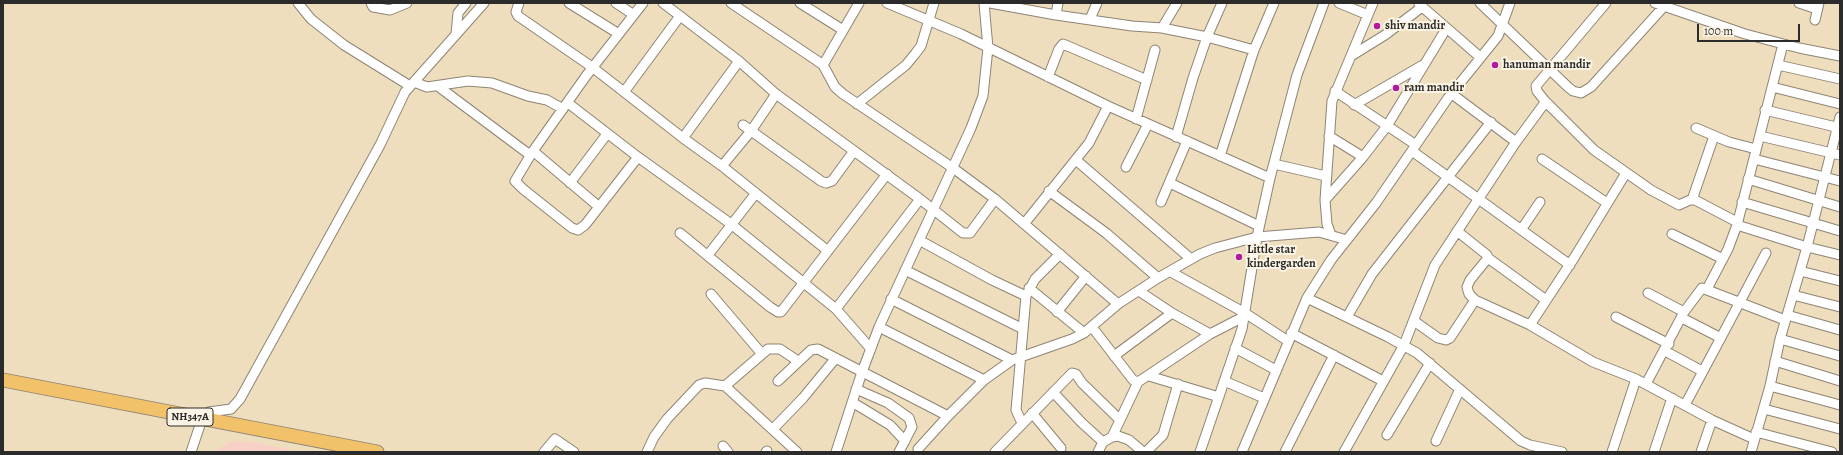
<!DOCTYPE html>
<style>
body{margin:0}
#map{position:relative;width:1843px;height:455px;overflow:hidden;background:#efdebd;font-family:Alegreya,serif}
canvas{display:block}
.frame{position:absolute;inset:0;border:4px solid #2b2b2b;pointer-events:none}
.scale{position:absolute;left:1697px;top:24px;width:103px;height:18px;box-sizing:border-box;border:2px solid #2b2b2b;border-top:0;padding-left:5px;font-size:12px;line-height:14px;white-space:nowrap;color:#2b2b2b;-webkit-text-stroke:3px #fcf5e5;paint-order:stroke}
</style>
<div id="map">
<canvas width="1843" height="455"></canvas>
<div class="frame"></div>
<div class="scale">100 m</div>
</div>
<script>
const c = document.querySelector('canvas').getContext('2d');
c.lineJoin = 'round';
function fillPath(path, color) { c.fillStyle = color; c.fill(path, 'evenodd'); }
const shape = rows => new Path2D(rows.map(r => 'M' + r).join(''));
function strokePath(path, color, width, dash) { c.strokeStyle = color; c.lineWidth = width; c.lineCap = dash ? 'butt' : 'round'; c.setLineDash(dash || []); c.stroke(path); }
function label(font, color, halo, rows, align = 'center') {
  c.font = font + ' Alegreya,serif'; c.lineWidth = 4; c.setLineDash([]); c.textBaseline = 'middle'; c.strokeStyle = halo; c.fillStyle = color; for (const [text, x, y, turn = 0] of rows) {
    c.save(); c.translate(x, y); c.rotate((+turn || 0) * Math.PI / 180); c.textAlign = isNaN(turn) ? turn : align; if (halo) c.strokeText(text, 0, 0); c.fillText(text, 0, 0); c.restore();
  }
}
fillPath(shape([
 [232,441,259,443,301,452,218,452,219,448]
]), '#f7d1c8');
const minor = shape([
 [298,3,311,19,344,45,410,86],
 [371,3,373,7,390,10,407,3],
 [519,3,516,12,518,16,592,67,683,138,722,166,828,251],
 [569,3,619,34],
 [616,3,634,15],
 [663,3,739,61,776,94,920,199,963,233,970,233,995,199],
 [731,3,816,60,823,65,835,87,843,94,953,168,995,199,1118,304],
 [800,3,843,30],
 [887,3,961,34,1108,106,1270,178],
 [990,3,1056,15,1132,26,1162,28,1207,37,1254,50],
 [1339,3,1368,15],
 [1480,3,1568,87,1573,91,1581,93,1591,87,1667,3],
 [1655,3,1745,34,1799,48,1840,56],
 [1799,3,1817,9],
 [1419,4,1480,57],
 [1056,15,1058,3],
 [1090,19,1097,3],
 [1815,20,1819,3],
 [1162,28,1177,3],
 [456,34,458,13,466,3],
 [1351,56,1385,35,1422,7],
 [823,65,859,3],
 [1778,65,1840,79],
 [1048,77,1059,49,1063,44,1147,80],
 [414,82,427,87,468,81,492,83,528,96,547,100,563,109],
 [439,87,530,155],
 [1772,87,1840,104],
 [1335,91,1416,145],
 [624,92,680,16],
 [1452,94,1516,142],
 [1545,101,1594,150,1651,190,1679,205,1690,200,1695,200,1737,222],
 [568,103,638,157,731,224,836,309,871,349],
 [857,104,906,65,915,54,921,46,934,3],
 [1354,105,1423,65],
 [1765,110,1840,128],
 [1136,119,1155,50],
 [743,125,821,181,826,183,832,181,854,151],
 [1696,128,1729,142,1756,149],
 [1329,136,1363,157],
 [1760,136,1840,155],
 [1176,137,1193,78,1207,37,1222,3],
 [683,138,739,61],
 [533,151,598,206],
 [1412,151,1570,265],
 [1220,156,1254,50,1274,3],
 [638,157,585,225,578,230,572,228,523,189,515,181,533,151,586,76,643,3],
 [1542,159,1607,203],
 [1754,159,1840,181],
 [1076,160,1191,259],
 [1274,164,1326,176],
 [722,166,751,131,776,94],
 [1126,167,1148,124],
 [1748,179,1840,207],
 [570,183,607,134],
 [1170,183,1259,226],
 [1049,191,1106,233,1158,278],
 [1325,200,1363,157,1387,126,1446,29],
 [1692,200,1714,136],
 [1161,202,1187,141],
 [1742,202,1840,231],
 [1024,224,1089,143,1108,106],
 [1737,225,1807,247,1840,255],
 [1521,230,1540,202],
 [1457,231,1487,255,1488,258,1470,280,1467,287,1469,294,1475,300,1530,325,1593,362,1636,379,1712,420,1754,439],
 [680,233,770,307,778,312,781,312,887,174],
 [1672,234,1723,259],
 [1331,235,1327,224,1325,200,1332,101,1373,3],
 [919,240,992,280,1026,296],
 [708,255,756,193],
 [1488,258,1546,300],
 [905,270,1023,329],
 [1800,271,1840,281],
 [1171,272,1245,313,1288,341],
 [1029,288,1084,333],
 [1707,289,1728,249,1737,225,1783,44],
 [1139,291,1172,313,1210,334],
 [1648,293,1684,312],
 [711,294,762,354],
 [1793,295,1840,307],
 [1307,298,1388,337,1417,353,1521,441,1530,445,1562,452],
 [891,299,1012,360],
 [836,309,920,199],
 [1057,312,1086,276],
 [1787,315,1840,330],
 [1347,317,1372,274,1491,122],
 [1616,317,1669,344],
 [1682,318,1721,338],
 [1414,321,1438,338,1446,340,1450,338,1475,300],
 [1530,325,1574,258,1626,173],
 [879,327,984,380],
 [1092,327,1133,380,1138,382,1210,334,1245,316],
 [1291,333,1383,381],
 [1780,339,1840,356],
 [1235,348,1276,370],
 [1665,351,1702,371],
 [1114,356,1172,313],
 [1775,361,1840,381],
 [1149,376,1219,397],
 [778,381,811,350,818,349,948,416],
 [1224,381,1264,398],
 [1646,384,1684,312,1702,288,1785,320],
 [725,386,768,349,780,349,798,361],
 [1770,386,1840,405],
 [856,389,888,403,909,418,912,427,899,452],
 [1053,392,1082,423,1103,442],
 [852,402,890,425,905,441],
 [1685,405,1766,253],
 [1764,409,1840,429],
 [1032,413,1061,448],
 [1022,423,1016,410,1026,296,1035,279,1060,254],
 [773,429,803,398,835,359],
 [1756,432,1832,452],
 [1387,435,1430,363],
 [1112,437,1138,382],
 [1436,441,1460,389],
 [723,446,728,452],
 [918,449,948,416,984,380,1012,360,1072,339,1084,333,1118,304,1158,278,1200,254,1215,248,1257,237,1319,232,1347,240],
 [191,452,203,416,209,412,231,409,240,399,380,145,405,92,484,3],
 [544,452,555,439,574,452],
 [647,452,654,437,667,419,699,385,705,383,725,386,797,452],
 [766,452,767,451],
 [836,452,862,372,879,327,971,128,983,96,988,48,984,3],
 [995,452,1072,373,1076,374,1082,383,1120,420],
 [1098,452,1103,442,1112,437,1118,436,1129,440,1143,452],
 [1146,452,1163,435,1178,384],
 [1200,452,1242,329,1257,237,1270,178,1297,75,1324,3],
 [1242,452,1307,298,1331,260,1376,203,1448,98,1498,36,1510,3],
 [1285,452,1334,355],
 [1344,452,1404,345,1435,265,1516,142,1544,104,1545,101,1537,91,1536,86,1606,3],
 [1612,452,1636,379],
 [1654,452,1672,398],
 [1701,452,1712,420],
 [1751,452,1770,386,1780,339,1807,247,1840,117]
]);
const highway = shape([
 [3,380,377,452]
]);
strokePath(minor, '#8d8474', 11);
strokePath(highway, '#8d8474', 15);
strokePath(minor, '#fff', 9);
strokePath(highway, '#f2c26a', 13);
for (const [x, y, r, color] of [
 [1377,26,4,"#b5179e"],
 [1495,65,4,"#b5179e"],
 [1396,88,4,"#b5179e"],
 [1239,257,4,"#b5179e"]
]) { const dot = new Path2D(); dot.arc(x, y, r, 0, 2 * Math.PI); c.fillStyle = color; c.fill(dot); strokePath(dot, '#fcf5e5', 1.5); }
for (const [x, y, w] of [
 [190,417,46]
]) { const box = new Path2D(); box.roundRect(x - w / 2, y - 9, w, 18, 3); c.fillStyle = '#fcf5e5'; c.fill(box); strokePath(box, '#2b2b2b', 1); }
label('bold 11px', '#2b2b2b', null, [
 ["NH347A",190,417]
]);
label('bold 12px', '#2b2b2b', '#fcf5e5', [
 ["shiv mandir",1385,26],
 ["hanuman mandir",1503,65],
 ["ram mandir",1404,88],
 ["Little star",1247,250],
 ["kindergarden",1247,264]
], 'left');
</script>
